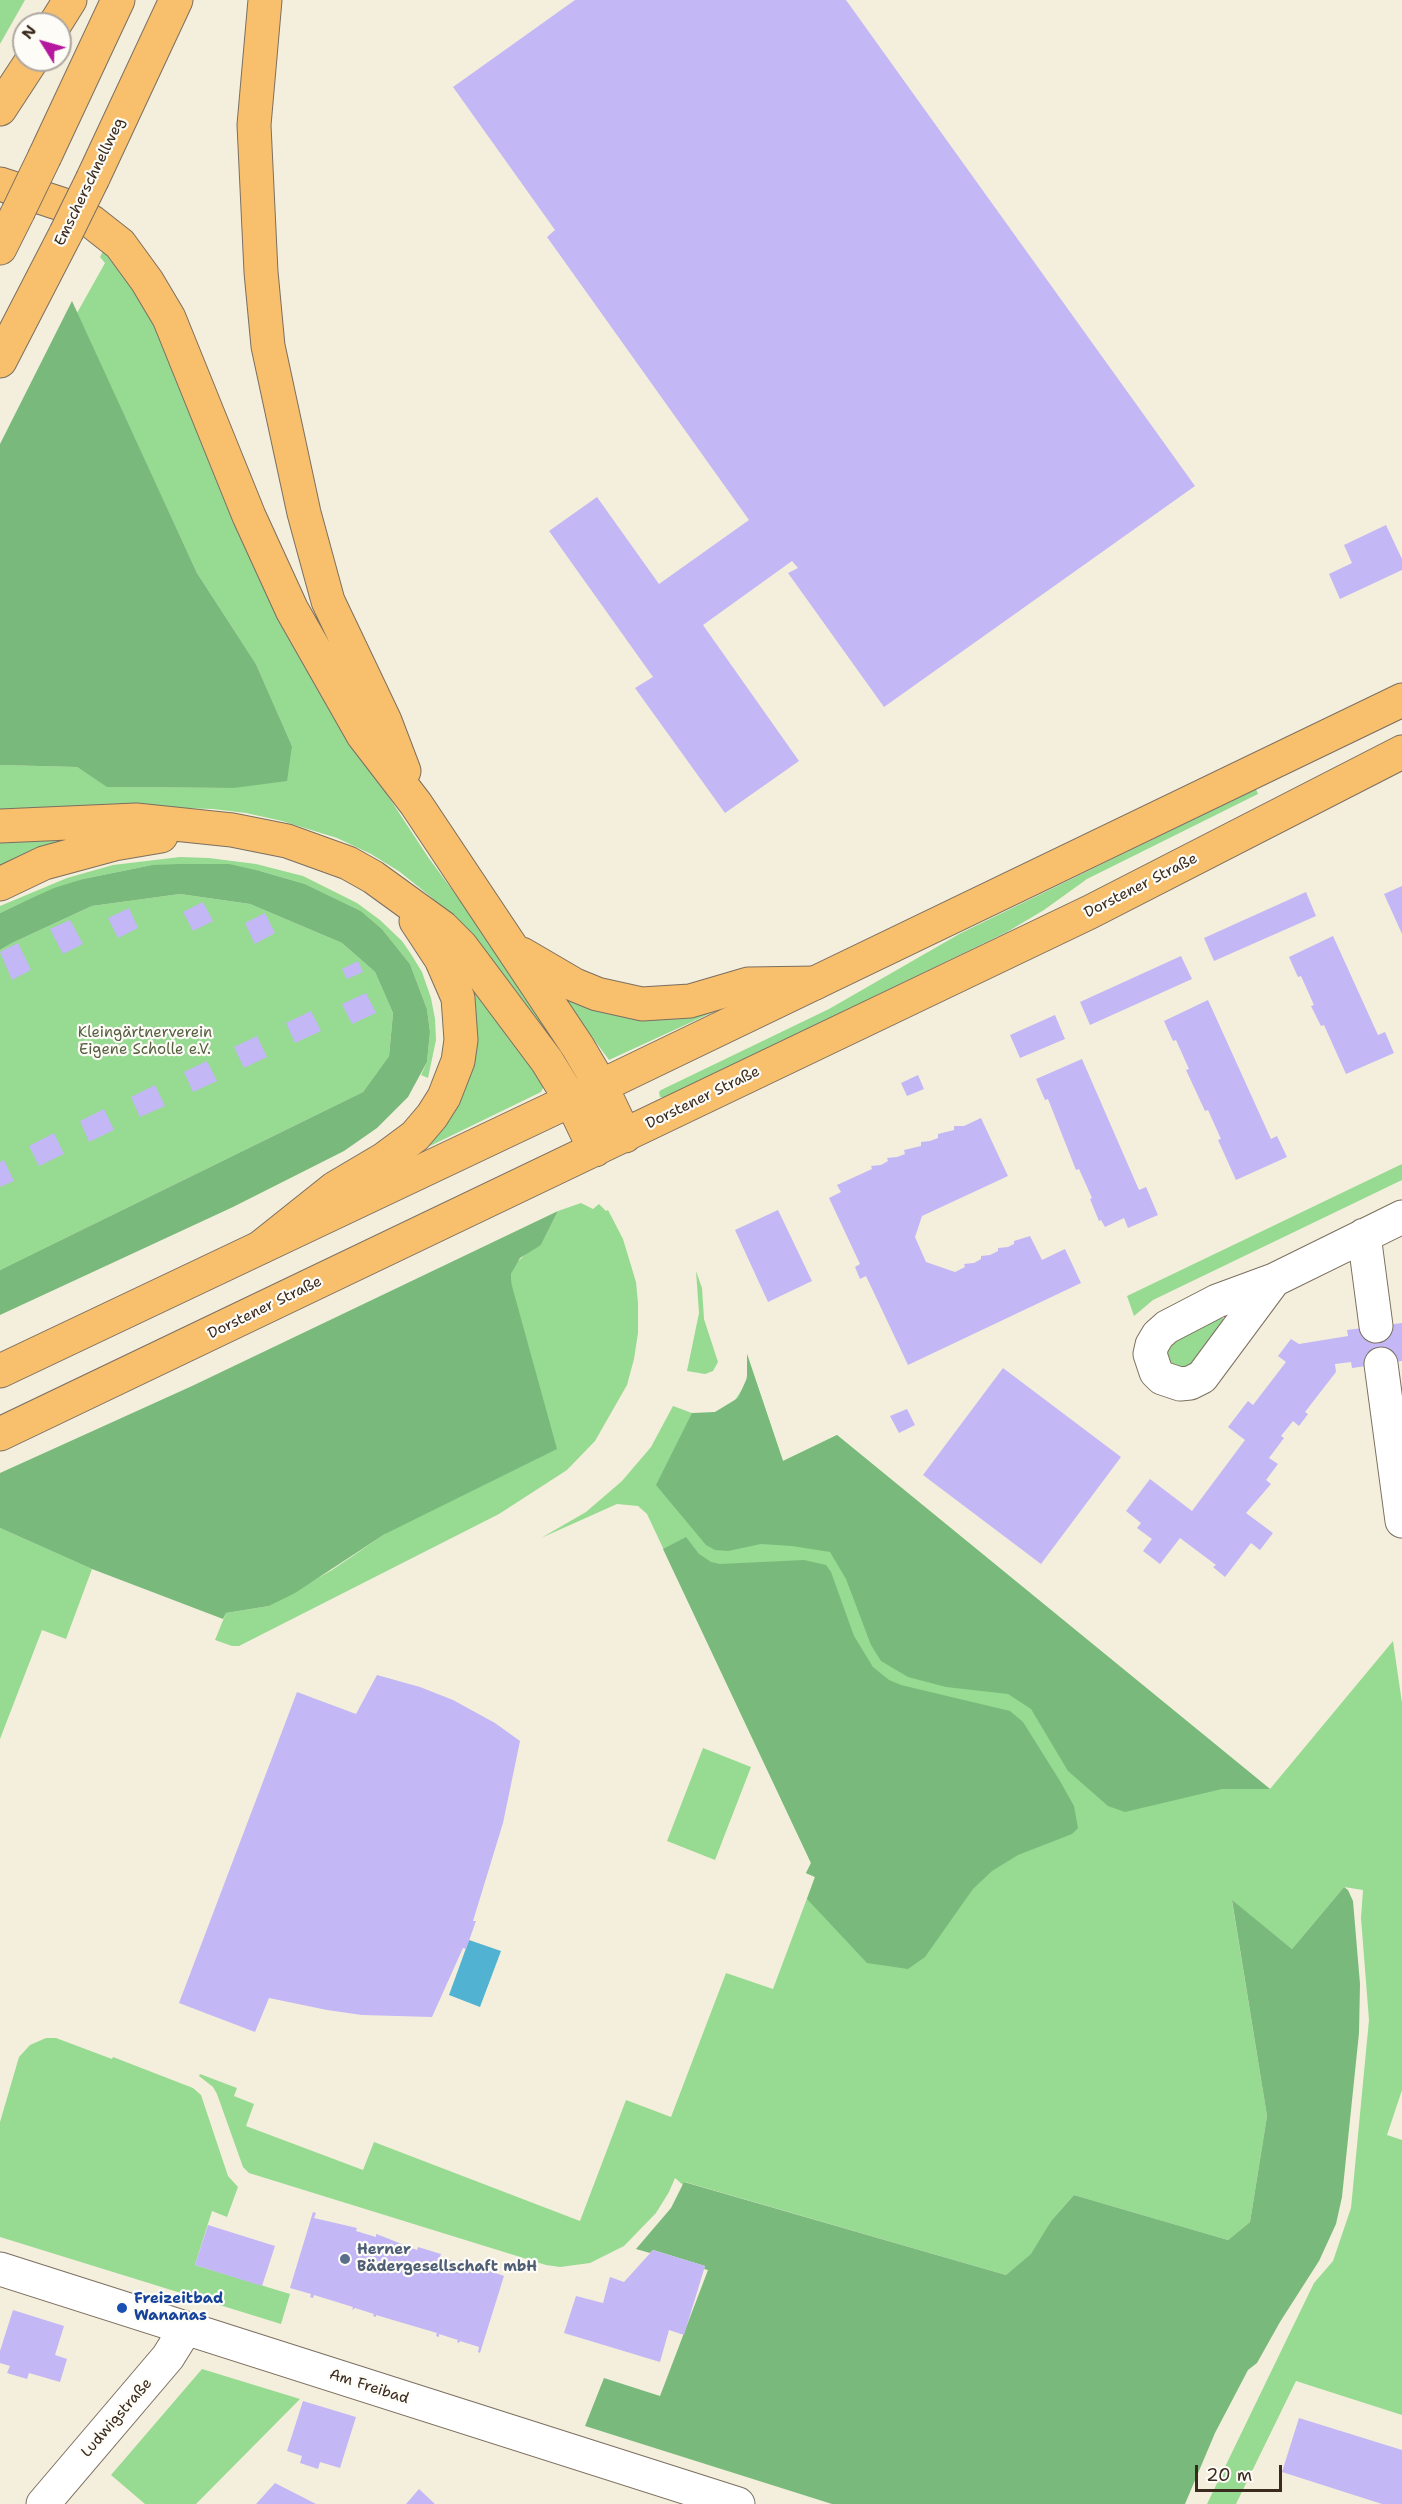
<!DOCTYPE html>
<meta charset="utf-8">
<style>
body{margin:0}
#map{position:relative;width:1402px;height:2504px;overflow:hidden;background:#f4efdc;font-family:"Shantell Sans",sans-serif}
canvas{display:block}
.north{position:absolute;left:12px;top:12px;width:60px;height:60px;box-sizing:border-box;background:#fdfcf7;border:2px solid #afa8a0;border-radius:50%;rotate:307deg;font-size:16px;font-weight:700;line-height:24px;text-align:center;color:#3b2a1e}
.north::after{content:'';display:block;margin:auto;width:21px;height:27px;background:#b5179e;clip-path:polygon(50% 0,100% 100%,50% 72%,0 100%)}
.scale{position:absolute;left:1195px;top:2465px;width:87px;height:27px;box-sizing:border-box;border:3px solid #3b2a1e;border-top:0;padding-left:8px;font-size:18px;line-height:21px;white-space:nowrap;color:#3b2a1e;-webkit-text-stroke:4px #fdfcf7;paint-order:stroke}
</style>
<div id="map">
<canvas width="1402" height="2504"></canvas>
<div class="north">N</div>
<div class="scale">20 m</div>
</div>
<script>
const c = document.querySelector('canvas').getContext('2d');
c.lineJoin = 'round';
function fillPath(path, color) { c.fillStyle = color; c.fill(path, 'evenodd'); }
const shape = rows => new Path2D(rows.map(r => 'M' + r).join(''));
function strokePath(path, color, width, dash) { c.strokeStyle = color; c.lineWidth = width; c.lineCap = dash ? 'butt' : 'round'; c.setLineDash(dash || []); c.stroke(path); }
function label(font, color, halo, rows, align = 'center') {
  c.font = font + ' "Shantell Sans",sans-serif'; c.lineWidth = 4.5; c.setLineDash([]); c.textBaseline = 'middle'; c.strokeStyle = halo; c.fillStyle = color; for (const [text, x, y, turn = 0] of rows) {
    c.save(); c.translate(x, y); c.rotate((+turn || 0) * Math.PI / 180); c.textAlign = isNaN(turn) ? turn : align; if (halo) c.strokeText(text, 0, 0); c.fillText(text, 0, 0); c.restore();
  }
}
fillPath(shape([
 [0,0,25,0,0,44],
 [106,245,138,284,369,767,428,857,566,1045,554,1051,456,921,431,897,400,872,371,854,337,838,282,821,246,813,213,809,179,808,0,817,0,765,77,767,108,787,234,788,292,746,256,664,197,573,77,313,105,263,100,257],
 [1256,789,1258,794,1087,879,1044,910,1007,932,665,1098,660,1097,659,1092,661,1090,829,1009,961,933],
 [106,834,0,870,0,842],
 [180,857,209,858,256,864,303,876,357,903,380,920,402,941,411,954,422,972,431,998,435,1019,436,1040,428,1078,421,1075,427,1062,430,1032,427,1009,410,964,382,929,361,911,305,884,260,871,152,865,83,879,23,902,0,913,0,906,67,878,113,865],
 [180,894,250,904,342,943,375,972,393,1013,389,1056,363,1092,0,1270,0,950,12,943,92,906],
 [464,974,544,1086,541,1092,428,1147,426,1142],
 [563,997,722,1008,609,1060],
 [1402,1164,1402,1180,1153,1300,1134,1316,1127,1296],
 [581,1203,593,1209,599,1204,606,1211,608,1210,623,1239,636,1282,638,1303,638,1333,634,1359,627,1385,595,1441,567,1470,499,1514,239,1646,232,1646,215,1640,226,1613,269,1606,332,1570,385,1534,512,1286,511,1274,515,1264,530,1250,541,1245,558,1211],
 [696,1271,702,1288,704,1319,718,1362,713,1371,705,1374,687,1371,699,1313],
 [1220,1316,1226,1321,1189,1371,1166,1363,1168,1342],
 [747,1354,783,1461,837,1435,1270,1789,1393,1641,1402,1703,1402,2090,1387,2135,1402,2140,1402,2415,1296,2381,1236,2504,1207,2504,1314,2283,1333,2261,1351,2208,1369,2020,1361,1918,1363,1890,1344,1887,1292,1949,1232,1901,1267,2116,1250,2222,1228,2240,1074,2195,1051,2221,1032,2254,1006,2275,685,2182,683,2185,675,2178,669,2192,656,2213,624,2246,590,2263,560,2267,546,2265,249,2173,243,2167,217,2094,213,2087,199,2076,200,2074,237,2088,234,2096,254,2104,246,2126,363,2170,374,2142,580,2221,626,2100,671,2117,726,1973,773,1989,815,1877,806,1873,811,1863,647,1514,638,1506,617,1504,541,1538,586,1512,622,1481,651,1447,673,1406,692,1413,705,1414,715,1412,733,1403,745,1385,748,1371],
 [0,1528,92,1569,66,1639,42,1630,0,1739],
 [703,1748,751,1767,715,1860,667,1841],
 [46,2038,56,2038,112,2059,113,2057,193,2088,201,2095,228,2176,238,2187,227,2217,212,2211,195,2265,290,2294,281,2324,0,2237,0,2122,19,2057,30,2045],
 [202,2369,300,2399,196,2504,145,2504,111,2475]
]), '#97da92');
fillPath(shape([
 [72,301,197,573,256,664,292,746,287,781,234,788,107,787,77,767,0,765,0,444],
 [180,864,229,864,260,871,305,884,361,911,382,929,410,964,427,1009,430,1032,427,1062,408,1097,377,1128,344,1151,233,1207,0,1315,0,1270,363,1092,389,1056,393,1013,375,972,342,943,250,904,180,894,92,906,12,943,0,950,0,913,23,902,54,888,83,879,152,865],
 [558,1211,541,1245,520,1258,511,1274,512,1286,557,1449,385,1534,295,1593,269,1606,226,1613,223,1619,92,1569,0,1528,0,1473,192,1386],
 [747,1354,783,1461,837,1435,1270,1789,1222,1789,1125,1812,1108,1806,1068,1771,1031,1709,1008,1694,946,1687,908,1677,881,1661,871,1645,846,1579,830,1552,792,1546,761,1544,728,1551,715,1550,706,1545,656,1485,692,1413,715,1412,738,1398,747,1378],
 [686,1537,699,1554,711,1562,720,1564,804,1560,826,1565,831,1572,854,1636,873,1667,889,1680,901,1685,1010,1711,1023,1722,1060,1781,1074,1806,1078,1828,1072,1834,1018,1855,992,1871,973,1889,925,1957,908,1969,867,1963,807,1899,815,1877,806,1873,811,1863,663,1549],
 [1344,1887,1348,1890,1353,1901,1360,1984,1359,2033,1342,2197,1336,2224,1319,2261,1280,2322,1257,2363,1248,2370,1215,2433,1185,2504,832,2504,585,2426,604,2378,660,2396,708,2270,704,2269,705,2266,653,2250,650,2253,636,2249,671,2208,684,2182,1006,2275,1031,2254,1051,2221,1074,2195,1228,2240,1250,2222,1267,2116,1232,1900,1292,1949]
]), '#79ba7c');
fillPath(shape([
 [469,1940,501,1951,480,2007,449,1995]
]), '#52b2d1');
fillPath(shape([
 [575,0,846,0,1195,486,884,707,788,573,798,568,792,561,703,625,799,761,725,813,635,688,653,677,549,531,597,497,659,584,749,520,547,237,555,230,453,87],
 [1386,525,1402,559,1402,570,1340,599,1329,574,1352,563,1344,545],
 [1402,886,1402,934,1384,894],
 [1306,892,1316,916,1214,961,1204,938],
 [203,902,213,921,193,931,183,912],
 [129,908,138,928,118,938,108,918],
 [265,913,275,933,255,944,245,923],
 [70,920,83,944,63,954,50,929],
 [1333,936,1378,1035,1385,1032,1394,1053,1346,1074,1324,1025,1321,1026,1311,1006,1314,1005,1301,976,1298,977,1289,957],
 [18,943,31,970,12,980,0,952],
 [1181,956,1192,979,1090,1025,1080,1002],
 [358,961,363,972,347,979,342,969],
 [366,993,376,1013,352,1024,342,1004],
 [1208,1000,1271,1139,1277,1136,1287,1157,1236,1180,1218,1140,1221,1139,1208,1110,1205,1111,1186,1070,1189,1069,1176,1040,1173,1041,1164,1021],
 [311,1011,321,1031,295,1043,286,1023],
 [1055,1015,1065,1039,1020,1058,1010,1035],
 [257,1036,267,1057,244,1068,234,1047],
 [1082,1059,1139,1190,1146,1187,1158,1215,1128,1228,1124,1218,1105,1227,1101,1220,1099,1221,1090,1199,1092,1198,1079,1169,1076,1170,1048,1099,1045,1100,1036,1079],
 [207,1061,217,1081,193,1092,184,1072],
 [918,1075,924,1089,907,1096,901,1083],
 [155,1085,165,1106,140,1117,131,1097],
 [104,1109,114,1130,89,1142,80,1121],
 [981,1118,1008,1176,922,1216,915,1237,926,1262,955,1272,965,1267,964,1264,974,1263,981,1259,981,1256,990,1255,998,1251,998,1248,1008,1247,1014,1244,1014,1241,1030,1236,1042,1260,1065,1249,1081,1283,908,1365,866,1276,860,1279,855,1267,860,1264,829,1198,841,1192,837,1185,872,1169,871,1166,881,1165,888,1161,887,1158,897,1157,905,1154,904,1150,921,1146,921,1142,930,1141,938,1138,938,1134,954,1130,954,1126,964,1126],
 [54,1133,64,1154,39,1166,29,1146],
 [4,1160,14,1181,0,1187,0,1162],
 [778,1210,812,1281,768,1302,735,1230],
 [1402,1323,1402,1361,1352,1368,1351,1362,1335,1364,1336,1372,1305,1412,1308,1414,1299,1426,1293,1421,1281,1436,1284,1438,1269,1458,1278,1464,1266,1480,1271,1484,1246,1513,1273,1533,1260,1550,1251,1543,1225,1577,1213,1567,1216,1565,1180,1538,1160,1564,1143,1551,1152,1539,1137,1528,1141,1523,1126,1511,1150,1479,1192,1511,1245,1440,1228,1427,1248,1401,1253,1405,1286,1362,1278,1356,1291,1339,1299,1344,1348,1336,1347,1330],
 [1003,1368,1121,1457,1041,1564,923,1475],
 [907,1409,915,1425,899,1433,890,1416],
 [377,1675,420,1687,453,1700,495,1723,520,1741,503,1823,473,1921,476,1921,466,1949,463,1948,432,2017,362,2015,327,2010,269,1998,255,2032,179,2003,297,1692,356,1714],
 [313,2212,316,2213,314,2218,357,2228,356,2231,376,2237,376,2234,379,2235,417,2250,418,2247,441,2254,440,2257,459,2263,460,2260,504,2276,480,2353,478,2352,479,2347,460,2341,459,2343,457,2342,458,2340,439,2334,439,2337,436,2336,437,2333,376,2315,376,2317,373,2316,374,2314,355,2308,352,2310,353,2307,314,2295,313,2298,310,2297,311,2294,290,2288],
 [208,2225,275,2246,262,2286,195,2265],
 [653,2250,705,2266,684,2335,669,2330,660,2362,564,2333,576,2296,603,2303,610,2277,624,2282],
 [13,2310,64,2326,55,2355,67,2359,60,2382,29,2373,27,2379,7,2373,10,2366,0,2363,0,2351],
 [303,2401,356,2417,340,2468,320,2462,318,2469,300,2463,302,2456,287,2451],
 [1299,2418,1402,2450,1402,2504,1382,2504,1282,2472],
 [275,2483,316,2504,256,2504],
 [419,2489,435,2504,406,2504]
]), '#c3b7f5');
const street = shape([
 [1364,1235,1376,1326],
 [1274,1280,1202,1377,1190,1383,1180,1384,1162,1378,1156,1372,1150,1354,1152,1345,1158,1335,1167,1327,1217,1301,1274,1280,1402,1217],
 [1381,1364,1402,1521],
 [0,2269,738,2504],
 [43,2504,168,2357,186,2328]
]);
const primary = shape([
 [601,1086,625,1136],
 [571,1100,595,1150],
 [0,1371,601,1086,1402,700],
 [0,1434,1090,912,1402,752]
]);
const highway = shape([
 [265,0,254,125,261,272,268,346,304,513,328,601,385,721,404,771],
 [55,24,70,0],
 [0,109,32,60],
 [45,156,118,0],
 [93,178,176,0],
 [0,184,64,205,92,222,120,244,147,281,169,318,249,516,292,610,363,735,416,804,578,1047,601,1086],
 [0,248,18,212],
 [0,361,66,233],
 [0,826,136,820,232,830,287,841,348,863,373,877,442,927,461,946,547,1061,571,1100],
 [0,884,44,863,114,844,161,836],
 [522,954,575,985,597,994,642,1004,690,1001,748,984,815,983],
 [261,1247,335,1188,384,1159,415,1136,432,1116,444,1097,458,1061,461,1040,458,998,441,959,416,921]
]);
strokePath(street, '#7c6f60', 35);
strokePath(primary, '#7c6f60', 35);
strokePath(highway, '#7c6f60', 35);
strokePath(street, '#fff', 33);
strokePath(primary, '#f8bf6c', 33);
strokePath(highway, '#f8bf6c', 33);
const highwayBridge = shape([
 [18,212,45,156],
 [66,233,93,178]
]);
strokePath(highwayBridge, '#7c6f60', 35, []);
strokePath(highwayBridge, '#f8bf6c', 33);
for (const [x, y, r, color] of [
 [345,2259,6,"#5c6f8a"],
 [122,2308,6,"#1a4fb4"]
]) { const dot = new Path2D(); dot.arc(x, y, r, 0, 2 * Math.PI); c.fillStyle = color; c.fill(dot); strokePath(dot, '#fdfcf7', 2); }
label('15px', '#3b2a1e', '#fdfcf7', [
 ["Emscherschnellweg",90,182,-64],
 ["Dorstener Straße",1141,886,-27],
 ["Dorstener Straße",703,1098,-26],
 ["Dorstener Straße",265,1308,-26],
 ["Am Freibad",369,2387,18],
 ["Ludwigstraße",117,2418,-49]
]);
label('15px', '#575f41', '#fdfcf7', [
 ["Kleingärtnerverein",145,1033],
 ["Eigene Scholle e.V.",145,1050]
]);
label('bold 15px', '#4e5e75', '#fdfcf7', [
 ["Herner",357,2250],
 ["Bädergesellschaft mbH",357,2267]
], 'left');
label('bold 15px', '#164399', '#fdfcf7', [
 ["Freizeitbad",134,2299],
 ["Wananas",134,2316]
], 'left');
</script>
